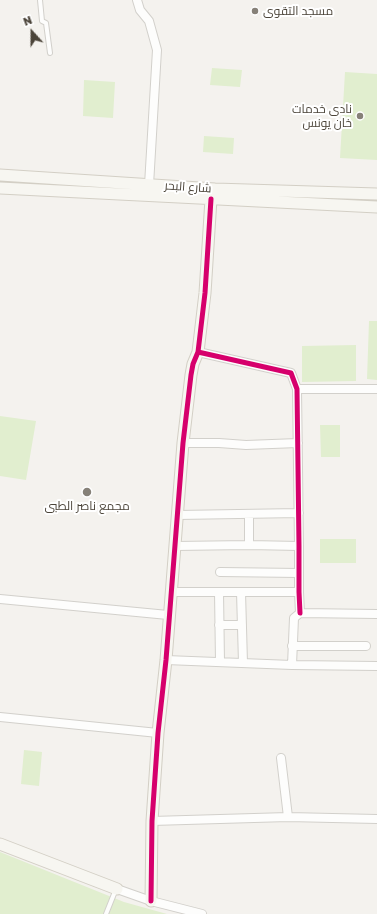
<!DOCTYPE html>
<meta charset="utf-8">
<style>
body{margin:0}
#map{position:relative;width:377px;height:914px;overflow:hidden;background:#f4f2ee;font-family:"Golos Text",sans-serif}
canvas{display:block}
.north{position:absolute;left:12px;top:12px;width:40px;height:40px;-webkit-text-stroke:3px #fff;paint-order:stroke;rotate:339deg;font-size:11px;font-weight:700;line-height:16px;text-align:center;color:#4b4439}
.north::after{content:'';display:block;margin:auto;width:14px;height:18px;background:#4b4439;clip-path:polygon(50% 0,100% 100%,50% 72%,0 100%)}
</style>
<div id="map">
<canvas width="377" height="914"></canvas>
<div class="north">N</div>
</div>
<script>
const c = document.querySelector('canvas').getContext('2d');
c.lineJoin = 'round';
function fillPath(path, color) { c.fillStyle = color; c.fill(path, 'evenodd'); }
const shape = rows => new Path2D(rows.map(r => 'M' + r).join(''));
function strokePath(path, color, width, dash) { c.strokeStyle = color; c.lineWidth = width; c.lineCap = dash ? 'butt' : 'round'; c.setLineDash(dash || []); c.stroke(path); }
function label(font, color, halo, rows, align = 'center') {
  c.font = font + ' "Golos Text",Cairo,sans-serif'; c.lineWidth = 4; c.setLineDash([]); c.textBaseline = 'middle'; c.strokeStyle = halo; c.fillStyle = color; for (const [text, x, y, turn = 0] of rows) {
    c.save(); c.translate(x, y); c.rotate((+turn || 0) * Math.PI / 180); c.textAlign = isNaN(turn) ? turn : align; if (halo) c.strokeText(text, 0, 0); c.fillText(text, 0, 0); c.restore();
  }
}
fillPath(shape([
 [212,68,242,70,240,87,210,85],
 [345,72,377,74,377,160,340,158],
 [84,80,115,82,113,118,83,116],
 [204,136,234,138,233,154,203,152],
 [369,321,377,321,377,380,367,379],
 [356,345,356,381,302,382,302,346],
 [0,416,36,421,26,480,0,476],
 [320,425,340,425,340,457,321,457],
 [320,539,356,539,356,563,320,563],
 [24,750,42,752,39,786,21,784],
 [0,852,124,902,167,914,0,914]
]), '#e1eecf');
const lane = shape([
 [40,0,42,21,46,23,50,53],
 [106,914,116,889]
]);
const street = shape([
 [137,0,140,10,149,21,157,50,149,185],
 [198,352,291,373,297,389,299,546,299,592,300,613],
 [297,389,377,389],
 [183,443,219,443,246,445,298,443],
 [178,515,299,513],
 [249,545,249,514],
 [175,546,249,545,299,546],
 [220,572,299,573],
 [171,592,299,592],
 [219,592,220,662],
 [241,592,243,663],
 [0,599,168,615],
 [219,625,242,625],
 [292,646,366,646],
 [166,660,292,665,377,666],
 [292,665,294,618,300,613,377,614],
 [0,717,158,733],
 [281,758,288,817],
 [152,821,288,817,377,819],
 [117,889,151,901,202,914]
]);
const secondary = shape([
 [0,175,215,189,377,194],
 [0,188,377,207],
 [0,844,117,889],
 [151,901,152,821,158,733,166,660,183,443,191,375,193,364,198,352,205,293,211,199]
]);
strokePath(lane, '#d2d0cb', 6);
strokePath(street, '#d2d0cb', 10);
strokePath(secondary, '#d3cfc5', 13);
strokePath(lane, '#fdfdfc', 4);
strokePath(street, '#fdfdfc', 8);
strokePath(secondary, '#f7f6f1', 11);
strokePath(shape([
 [198,352,291,373,297,389,299,546,299,592,300,613],
 [151,901,152,821,158,733,166,660,183,443,191,375,193,364,198,352,205,293,211,199]
]), '#d6006c', 5);
for (const [x, y, r, color] of [
 [255,11,4,"#868178"],
 [360,116,4,"#868178"],
 [87,492,5,"#868178"]
]) { const dot = new Path2D(); dot.arc(x, y, r, 0, 2 * Math.PI); c.fillStyle = color; c.fill(dot); strokePath(dot, '#fff', 1.5); }
label('12px', '#4b4439', '#fff', [
 ["مسجد التقوى",263,11],
 ["نادى خدمات",352,109,"right"],
 ["خان يونس",352,123,"right"],
 ["مجمع ناصر الطبى",87,506,"center"]
], 'left');
label('12px', '#4b4439', '#fff', [
 ["شارع البحر",188,187,4]
]);
</script>
